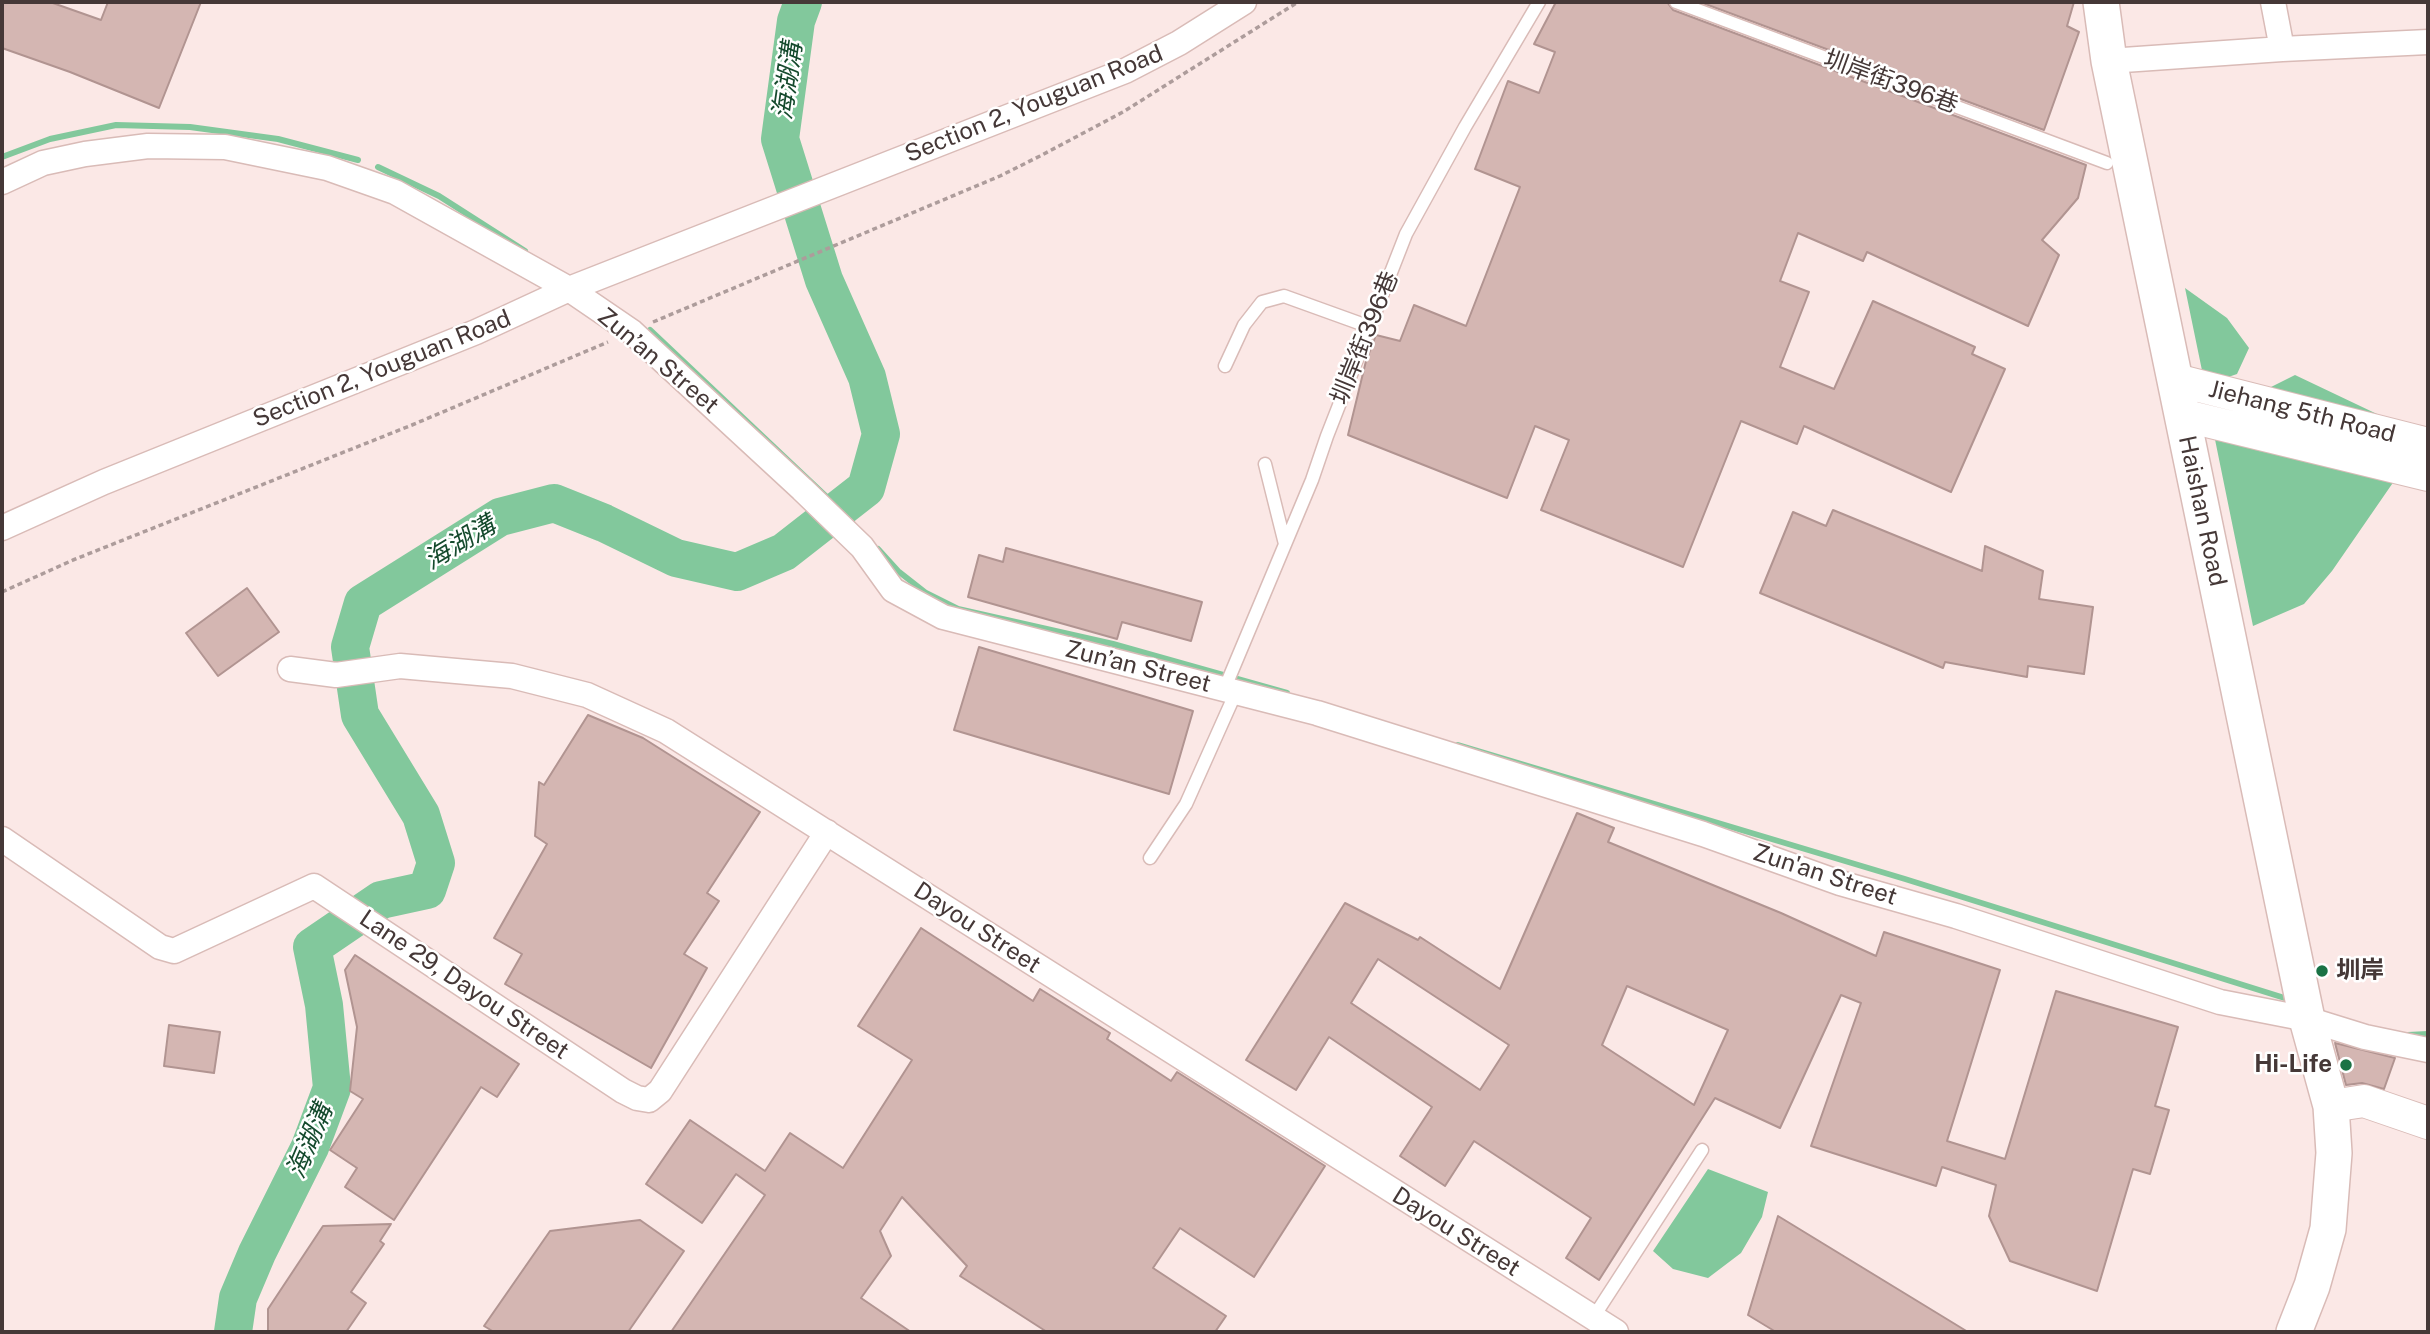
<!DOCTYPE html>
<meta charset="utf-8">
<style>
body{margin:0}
#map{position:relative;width:2430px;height:1334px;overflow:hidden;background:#fbe8e6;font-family:"Public Sans",sans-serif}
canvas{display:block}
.frame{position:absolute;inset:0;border:4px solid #453837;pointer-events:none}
</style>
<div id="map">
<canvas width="2430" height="1334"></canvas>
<div class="frame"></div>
</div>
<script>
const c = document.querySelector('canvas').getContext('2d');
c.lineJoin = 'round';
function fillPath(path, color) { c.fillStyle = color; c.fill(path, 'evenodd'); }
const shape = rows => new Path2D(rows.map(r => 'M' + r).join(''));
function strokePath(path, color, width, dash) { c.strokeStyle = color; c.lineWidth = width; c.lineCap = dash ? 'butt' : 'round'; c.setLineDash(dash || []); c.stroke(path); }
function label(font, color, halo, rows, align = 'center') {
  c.font = font + ' "Public Sans","Noto Sans TC",sans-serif'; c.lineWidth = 5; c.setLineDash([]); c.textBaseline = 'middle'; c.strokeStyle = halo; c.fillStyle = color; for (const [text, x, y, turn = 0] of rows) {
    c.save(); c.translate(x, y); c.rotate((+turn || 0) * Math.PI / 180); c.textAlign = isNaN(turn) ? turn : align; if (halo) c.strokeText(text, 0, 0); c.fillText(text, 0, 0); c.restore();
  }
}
fillPath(shape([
 [2185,288,2227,318,2249,348,2237,374,2205,385],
 [2295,375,2398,424,2410,458,2332,571,2304,604,2253,626,2209,410,2259,393],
 [1708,1169,1768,1192,1762,1217,1741,1253,1708,1278,1673,1269,1653,1251]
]), '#82c89c');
strokePath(shape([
 [2,157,50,139,116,125,190,127,278,139,358,160],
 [378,167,439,196,525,251],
 [650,330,852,521],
 [878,549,898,571,926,593,958,609,1113,644,1287,693],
 [1458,745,1905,879,2291,1000],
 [2408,1035,2428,1034]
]), '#82c89c', 6);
strokePath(shape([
 [233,1332,238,1298,257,1253,310,1147,332,1088,324,1005,312,947,381,900,427,890,436,863,421,815,360,715,350,647,363,603,500,517,554,503,604,523,676,558,737,572,784,552,866,488,881,434,867,377,824,280,780,139,796,21,803,2]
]), '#82c89c', 38);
const building = shape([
 [2,2,50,2,101,20,108,2,201,2,159,108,70,72,2,48,2,2],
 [1556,2,1667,2,1673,10,2086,165,2078,198,2042,240,2059,255,2028,326,1867,252,1863,261,1798,233,1780,281,1809,292,1780,367,1834,389,1873,301,1975,347,1972,354,2005,369,1951,492,1804,426,1797,444,1741,421,1683,567,1541,510,1569,440,1535,426,1507,498,1348,435,1366,361,1376,335,1400,341,1414,305,1466,326,1520,187,1475,169,1508,81,1539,93,1555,52,1534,44,1556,2],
 [1700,2,2074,2,2067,26,2079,32,2044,130,1700,2],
 [1833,510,1982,571,1985,546,2043,571,2039,599,2093,607,2084,674,2028,666,2027,677,1945,662,1943,668,1760,593,1793,512,1826,526,1833,510],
 [1006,548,1202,602,1191,641,1122,622,1117,639,968,597,979,555,1003,562,1006,548],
 [247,588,279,632,218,676,186,633,247,588],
 [979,647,1193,711,1169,794,954,730,979,647],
 [588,715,643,738,760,812,707,893,719,901,684,954,707,968,651,1068,505,984,522,954,494,938,547,844,535,836,539,782,544,785,588,715],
 [1577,813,1614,828,1608,842,1781,913,1876,956,1884,932,2000,970,1947,1141,2005,1159,2056,991,2178,1027,2155,1106,2169,1110,2150,1174,2133,1169,2097,1291,2010,1261,1989,1216,1996,1185,1942,1167,1936,1186,1811,1146,1861,1003,1841,995,1780,1128,1715,1098,1599,1280,1566,1258,1591,1218,1474,1141,1445,1186,1400,1156,1432,1107,1329,1037,1296,1090,1246,1060,1345,903,1418,940,1420,937,1500,989,1577,813],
 [1378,959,1509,1045,1480,1090,1351,1003,1378,959],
 [1627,986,1728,1030,1694,1105,1602,1045,1627,986],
 [921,928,1033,1001,1040,989,1110,1033,1107,1039,1171,1081,1177,1072,1325,1166,1254,1277,1180,1228,1153,1268,1226,1316,1215,1332,1047,1332,960,1276,967,1266,902,1197,880,1231,891,1256,861,1298,911,1332,671,1332,765,1195,736,1174,702,1223,646,1184,690,1120,765,1171,790,1133,843,1168,912,1060,858,1026,921,928],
 [355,955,519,1064,497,1097,481,1087,394,1220,345,1187,357,1168,330,1150,363,1099,350,1091,357,1027,345,970,355,955],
 [169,1025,220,1032,214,1073,164,1066,169,1025],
 [2335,1043,2395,1058,2384,1089,2362,1083,2346,1085,2335,1043],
 [1778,1216,1968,1332,1776,1332,1748,1315,1778,1216],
 [640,1220,684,1251,628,1332,494,1332,484,1326,550,1231,640,1220],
 [391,1224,380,1241,384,1244,351,1292,366,1303,346,1332,268,1332,268,1309,323,1226,391,1224]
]);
fillPath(building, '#d4b6b2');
strokePath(building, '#b19491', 2);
const service = shape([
 [1676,2,2107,163],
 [1225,366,1244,325,1262,302,1284,296,1370,327],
 [1265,464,1285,544],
 [1224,690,1312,480,1327,436,1406,234,1465,127,1539,2],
 [1150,858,1186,804,1236,692],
 [1593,1318,1702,1150]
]);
const minor = shape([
 [2273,2,2282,49],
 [2109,61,2282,49,2428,42],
 [2,182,43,163,85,154,148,146,225,147,327,168,395,192,569,289,632,332,802,489,862,547,893,590,943,617,1317,713,1703,834,1840,883,1956,916,2220,1002,2307,1019,2365,1037,2428,1050],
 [2,528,104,482,476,332,569,289,1125,71,1179,43,1244,2],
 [290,669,336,675,400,666,512,676,587,695,666,731,1616,1332],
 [2,839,160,947,174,951,314,886,623,1091,637,1098,649,1100,660,1091,827,832]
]);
const tertiary = shape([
 [2176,380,2428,444],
 [2182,415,2428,475],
 [2331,1106,2364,1101,2428,1123]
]);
const secondary = shape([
 [2101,2,2109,61,2292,947,2307,1019,2331,1106,2334,1153,2328,1229,2312,1286,2294,1332]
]);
strokePath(service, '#d9bbb7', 15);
strokePath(minor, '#d9bbb7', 27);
strokePath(tertiary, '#d9bbb7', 34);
strokePath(secondary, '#d9bbb7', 38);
strokePath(shape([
 [653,322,1000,176,1040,156,1123,112,1298,2],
 [2,592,73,560,412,425,608,342]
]), '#ad9c9b', 3.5, [5, 3.5]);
strokePath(service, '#fff', 12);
strokePath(minor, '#fff', 24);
strokePath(tertiary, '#fff', 32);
strokePath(secondary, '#fff', 35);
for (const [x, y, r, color] of [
 [2322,971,7,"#1a7245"],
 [2346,1065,7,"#1a7245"]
]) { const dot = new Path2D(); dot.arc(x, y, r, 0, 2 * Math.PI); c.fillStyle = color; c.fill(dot); strokePath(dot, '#fff', 2.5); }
label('24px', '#453837', '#fff', [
 ["圳岸街396巷",1891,82,20],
 ["Section 2, Youguan Road",1034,104,-22],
 ["圳岸街396巷",1365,338,-68],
 ["Zun’an Street",658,361,40],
 ["Section 2, Youguan Road",382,369,-22],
 ["Jiehang 5th Road",2302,412,14],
 ["Haishan Road",2202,511,78],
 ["Zun’an Street",1138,667,14],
 ["Zun'an Street",1825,875,18],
 ["Dayou Street",977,928,33],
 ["Lane 29, Dayou Street",464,985,34],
 ["Dayou Street",1456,1232,32]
]);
label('bold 24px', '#453837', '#fff', [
 ["圳岸",2336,971],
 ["Hi-Life",2332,1065,"right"]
], 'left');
label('italic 26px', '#154a2d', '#fff', [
 ["海湖溝",788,81,-82],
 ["海湖溝",460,543,-31],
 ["海湖溝",310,1141,-67]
]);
</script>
